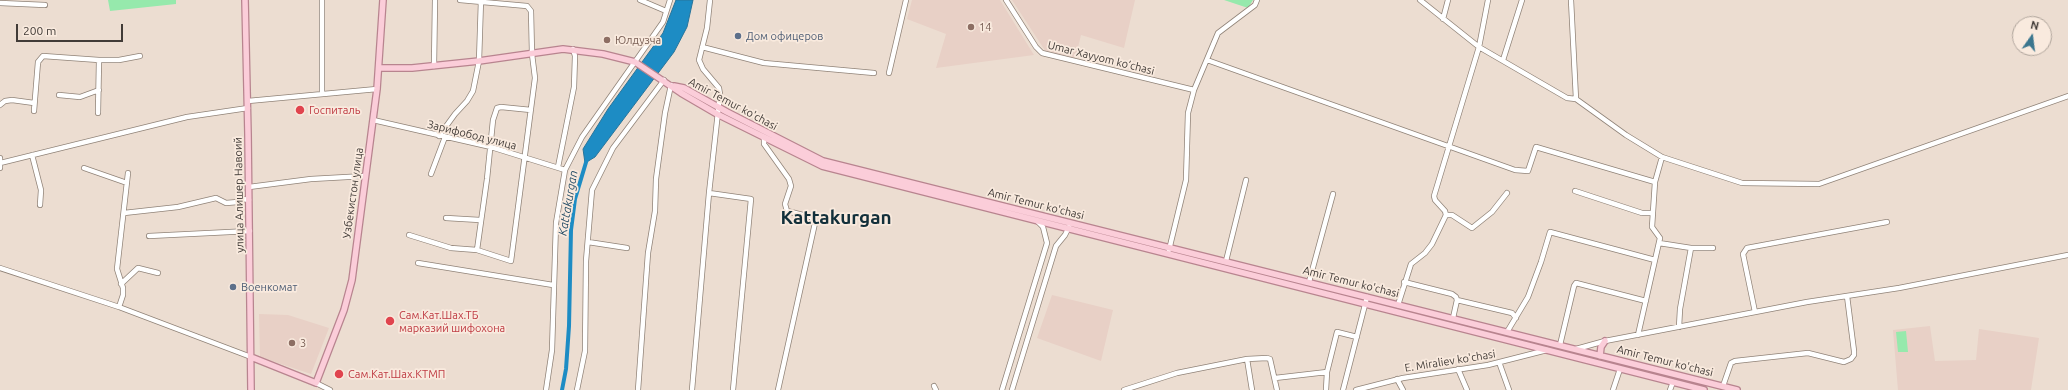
<!DOCTYPE html>
<meta charset="utf-8">
<style>
body{margin:0}
#map{position:relative;width:2068px;height:390px;overflow:hidden;background:#ecddd1;font-family:Ubuntu,sans-serif}
canvas{display:block}
.north{position:absolute;left:2012px;top:16px;width:40px;height:40px;box-sizing:border-box;background:#f9eade;border:1px solid #afa49b;border-radius:50%;rotate:14deg;font-size:11px;font-weight:700;line-height:16px;text-align:center;color:#413b37}
.north::after{content:'';display:block;margin:auto;width:14px;height:18px;background:#3b768e;clip-path:polygon(50% 0,100% 100%,50% 72%,0 100%)}
.scale{position:absolute;left:16px;top:24px;width:107px;height:18px;box-sizing:border-box;border:2px solid #413b37;border-top:0;padding-left:5px;font-size:12px;line-height:14px;white-space:nowrap;color:#413b37;-webkit-text-stroke:3px #f9eade;paint-order:stroke}
</style>
<div id="map">
<canvas width="2068" height="390"></canvas>
<div class="north">N</div>
<div class="scale">200 m</div>
</div>
<script>
const c = document.querySelector('canvas').getContext('2d');
c.lineJoin = 'round';
function fillPath(path, color) { c.fillStyle = color; c.fill(path, 'evenodd'); }
const shape = rows => new Path2D(rows.map(r => 'M' + r).join(''));
function strokePath(path, color, width, dash) { c.strokeStyle = color; c.lineWidth = width; c.lineCap = dash ? 'butt' : 'round'; c.setLineDash(dash || []); c.stroke(path); }
function label(font, color, halo, rows, align = 'center') {
  c.font = font + ' Ubuntu,sans-serif'; c.lineWidth = 3.5; c.setLineDash([]); c.textBaseline = 'middle'; c.strokeStyle = halo; c.fillStyle = color; for (const [text, x, y, turn = 0] of rows) {
    c.save(); c.translate(x, y); c.rotate((+turn || 0) * Math.PI / 180); c.textAlign = isNaN(turn) ? turn : align; if (halo) c.strokeText(text, 0, 0); c.fillText(text, 0, 0); c.restore();
  }
}
fillPath(shape([
 [912,0,1000,0,1034,55,936,68,946,34,907,19],
 [1012,0,1135,0,1124,48,1081,35,1075,60,1046,52],
 [1052,295,1113,310,1101,361,1037,338],
 [259,314,288,315,329,328,311,374,260,357],
 [1930,326,1935,361,1976,360,1979,329,2039,338,2031,390,1898,390,1893,330]
]), '#e8d0c6');
fillPath(shape([
 [108,0,176,0,176,4,110,11],
 [1224,0,1253,0,1248,8],
 [1906,331,1908,352,1898,352,1896,332]
]), '#96e9ac');
const water = shape([
 [676,0,693,0,687,27,674,52,595,157,585,163,583,149,608,109,663,33,676,0]
]);
fillPath(water, '#1d8cc4');
strokePath(water, '#28749a', 1);
strokePath(shape([
 [562,390,566,369,569,326,571,230,575,199,587,159]
]), '#1d8cc4', 4);
const minor = shape([
 [322,0,322,94],
 [640,0,666,11],
 [1006,0,1036,47,1042,53,1194,90],
 [1420,0,1479,47,1567,98,1576,99,1626,135,1662,157,1742,183,1819,184,2068,96],
 [1571,0,1576,99],
 [0,3,45,5],
 [1443,19,1448,0],
 [702,47,764,63,874,73],
 [1207,60,1515,170,1528,171,1536,147,1655,182],
 [1503,60,1522,0],
 [434,66,435,0],
 [889,73,906,0],
 [59,95,80,97,99,90],
 [248,101,377,89],
 [0,105,5,101,12,100,34,103],
 [34,111,38,62,43,56,99,60,119,60,140,56],
 [98,113,99,60],
 [373,120,491,147,565,170],
 [439,136,455,114,467,101,473,91,479,61,481,0],
 [764,138,764,144,789,179,791,186,785,204,787,211,811,217,815,223,778,390],
 [32,155,41,190,40,205],
 [0,158,0,168],
 [0,163,187,117,248,108],
 [558,167,574,87,575,56,573,49],
 [84,168,127,183],
 [431,174,445,137],
 [249,187,311,179,365,176],
 [1575,191,1642,213,1653,213],
 [709,193,751,199,733,390],
 [124,213,178,207,216,198,226,203,238,202,243,199,249,200],
 [1446,215,1452,215,1472,228,1492,212,1507,193],
 [446,218,480,220],
 [409,235,451,248,477,250,511,261,535,78,532,54,531,11,527,6,460,0],
 [149,236,250,231],
 [588,242,627,248],
 [1659,243,1691,248,1713,248],
 [477,250,487,179,493,120,497,108,501,107,531,110],
 [1169,250,1186,180,1188,113,1194,90,1218,33,1255,5,1257,0],
 [1226,261,1246,180],
 [418,263,553,285],
 [0,268,119,307,251,357],
 [1309,282,1333,194],
 [1404,282,1452,294,1456,297,1457,300,1453,318],
 [121,284,138,268,158,273],
 [1457,300,1512,313,1516,318],
 [1398,305,1411,264,1425,253,1432,244,1446,215,1445,211,1435,200,1434,196,1479,47,1488,0],
 [119,307,123,295,123,288,117,269,128,173],
 [1755,312,1743,254,1747,248,1887,222],
 [1679,327,1680,309,1691,248],
 [1507,332,1528,297,1541,262,1550,232,1655,260],
 [1638,335,1660,238,1652,227,1655,182,1662,157],
 [1560,345,1574,286,1576,283,1646,301],
 [1576,349,1605,341,1807,302,1899,288,2068,255],
 [1247,359,1252,390],
 [1499,362,1509,390],
 [1458,369,1467,390],
 [1275,378,1327,372],
 [1397,379,1403,390],
 [316,383,330,390],
 [934,386,936,390],
 [1723,386,1731,363,1735,361,1808,353,1844,362,1851,359,1854,355,1854,351,1847,296],
 [546,390,552,350,556,223,565,170,582,137,663,22,670,0],
 [577,390,585,351,586,261,592,190,613,148,664,80],
 [638,390,648,253,655,211,656,179,665,113,671,85],
 [692,390,709,193,720,94,719,88,703,69,699,60,707,28,710,0],
 [1002,390,1047,243,1043,227,1037,221],
 [1012,390,1056,246,1065,235,1069,227],
 [1124,390,1177,373,1247,359,1267,358,1270,359,1277,390],
 [1326,390,1327,372,1337,332,1357,337],
 [1343,390,1367,297],
 [1356,390,1403,378,1488,365,1547,350],
 [1613,390,1620,369],
 [1670,390,1673,382]
]);
const major = shape([
 [245,0,248,134,251,390],
 [379,68,412,68,479,61,563,49,603,54,635,62,681,93,717,114,822,166,1704,390],
 [674,86,684,88,727,112,823,161,1737,390],
 [1600,356,1601,347,1605,341],
 [251,357,316,383,344,310,352,280,377,89,383,0]
]);
strokePath(minor, '#908378', 6);
strokePath(major, '#b8848f', 8);
strokePath(minor, '#fff', 4.5);
strokePath(major, '#fbcdd9', 5.5);
for (const [x, y, r, color] of [
 [971,27,4,"#8d6e63"],
 [738,36,4,"#5c6f8a"],
 [607,40,4,"#8d6e63"],
 [300,110,5,"#e0444e"],
 [233,287,4,"#5c6f8a"],
 [390,321,5,"#e0444e"],
 [292,343,4,"#8d6e63"],
 [339,374,5,"#e0444e"]
]) { const dot = new Path2D(); dot.arc(x, y, r, 0, 2 * Math.PI); c.fillStyle = color; c.fill(dot); strokePath(dot, '#f9eade', 1.5); }
label('11px', '#785e54', '#f9eade', [
 ["14",979,27],
 ["Юлдузча",615,40],
 ["3",300,343]
], 'left');
label('11px', '#4e5e75', '#f9eade', [
 ["Дом офицеров",746,36],
 ["Военкомат",241,287]
], 'left');
label('11px', '#413b37', '#f9eade', [
 ["Umar Xayyom ko‘chasi",1101,58,14],
 ["Amir Temur ko'chasi",733,104,28],
 ["Зарифобод улица",472,135,14],
 ["Узбекистон улица",353,193,-82],
 ["улица Алишер Навоий",239,195,-91],
 ["Amir Temur ko'chasi",1036,204,14],
 ["Amir Temur ko'chasi",1351,282,14],
 ["E. Miraliev ko'chasi",1450,361,-9],
 ["Amir Temur ko'chasi",1665,361,14]
]);
label('11px', '#be3a42', '#f9eade', [
 ["Госпиталь",309,110],
 ["Сам.Кат.Шах.ТБ",399,315],
 ["марказий шифохона",399,328],
 ["Сам.Кат.Шах.КТМП",348,374]
], 'left');
label('italic 12px', '#254e67', '#f9eade', [
 ["Kattakurgan",568,203,-80]
]);
label('bold 19px', '#122f3a', '#f9eade', [
 ["Kattakurgan",836,218]
]);
</script>
